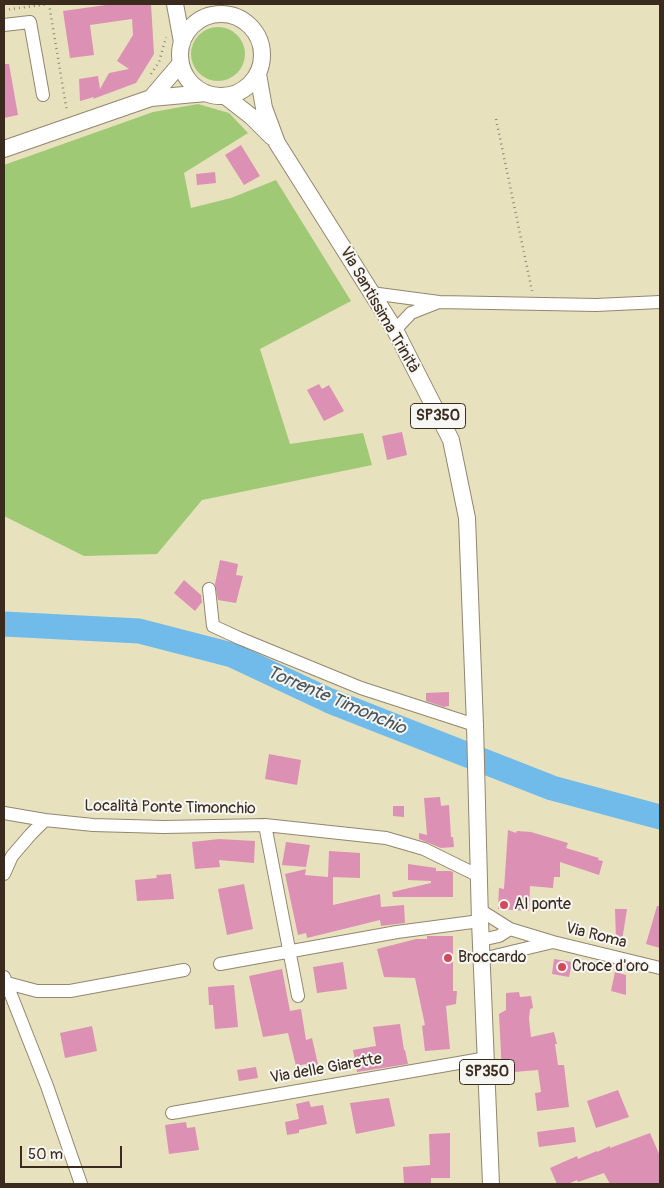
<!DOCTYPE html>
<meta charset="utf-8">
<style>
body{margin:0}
#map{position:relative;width:664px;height:1188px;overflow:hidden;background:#e8e1be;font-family:Pangolin,sans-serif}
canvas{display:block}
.frame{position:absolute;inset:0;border:5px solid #3b2a1e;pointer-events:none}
.scale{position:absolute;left:20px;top:1146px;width:102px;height:22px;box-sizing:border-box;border:2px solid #3b2a1e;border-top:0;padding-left:6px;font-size:15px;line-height:18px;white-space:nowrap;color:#3b2a1e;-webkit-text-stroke:4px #f6f6f2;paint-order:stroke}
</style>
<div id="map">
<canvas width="664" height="1188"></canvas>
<div class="frame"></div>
<div class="scale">50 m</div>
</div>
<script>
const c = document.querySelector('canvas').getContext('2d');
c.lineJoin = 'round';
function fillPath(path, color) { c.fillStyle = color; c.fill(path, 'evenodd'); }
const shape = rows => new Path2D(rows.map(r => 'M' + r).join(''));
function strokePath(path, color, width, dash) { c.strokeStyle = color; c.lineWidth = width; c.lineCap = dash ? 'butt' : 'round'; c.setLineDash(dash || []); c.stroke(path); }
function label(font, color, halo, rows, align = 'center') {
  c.font = font + ' Pangolin,sans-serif'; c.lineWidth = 4; c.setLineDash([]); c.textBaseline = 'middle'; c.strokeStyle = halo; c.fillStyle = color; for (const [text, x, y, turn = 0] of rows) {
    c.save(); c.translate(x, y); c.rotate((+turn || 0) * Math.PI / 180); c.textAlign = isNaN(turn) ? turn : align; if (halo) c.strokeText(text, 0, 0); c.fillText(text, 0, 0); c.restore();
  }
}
fillPath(shape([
 '191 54a27 27 0 1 1 54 0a27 27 0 1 1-54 0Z',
 [198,104,229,113,248,133,184,173,191,208,231,198,276,180,351,301,260,349,290,444,363,433,372,465,202,500,157,554,84,556,4,516,4,165,153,112]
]), '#9fc975');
strokePath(shape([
 [4,624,139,631,232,655,330,701,552,788,660,817]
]), '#70bbe9', 25);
fillPath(shape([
 [113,4,151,4,154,54,136,83,93,99,94,97,80,101,79,79,98,76,100,89,109,73,129,69,117,61,133,35,132,19,90,25,94,55,70,58,63,11],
 [4,64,9,64,18,115,4,118],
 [241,145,260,176,244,185,225,155],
 [215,172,216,183,197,185,196,174],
 [319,384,322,389,329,385,344,411,324,421,307,390],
 [402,432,407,455,387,460,382,436],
 [220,560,238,564,236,575,243,576,236,603,218,600,215,584],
 [184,580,201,595,202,602,195,611,174,593],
 [449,692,449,706,444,707,426,701,426,693],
 [269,754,301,760,297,785,265,779],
 [440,797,441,806,449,805,451,837,453,837,454,847,441,848,419,839,419,833,427,835,424,798],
 [393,806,404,806,404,817,393,816],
 [508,830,516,833,517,831,531,832,568,843,566,848,599,858,598,860,603,861,599,875,560,862,560,877,554,877,553,888,530,886,529,911,498,909,499,888,504,889],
 [219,839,255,841,254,863,219,860,220,867,195,869,192,842],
 [286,842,310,845,306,867,282,865],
 [329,851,360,853,360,878,333,877,333,905,380,894,381,907,404,905,405,923,381,926,380,920,307,938,306,933,298,935,285,874,306,869,305,875,328,877],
 [408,864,436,868,436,871,450,871,453,872,453,897,393,897,392,892,431,883,431,881,408,880],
 [171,874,174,899,137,901,135,880,157,878,156,875],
 [244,884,253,929,227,935,218,889],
 [657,906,660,906,660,948,646,944],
 [615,909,627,909,622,941,616,940],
 [427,936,453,936,453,991,457,991,456,1004,446,1006,450,1049,425,1051,422,1026,425,1025,415,978,384,977,377,949,416,939,427,939],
 [554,959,572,962,569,977,552,974],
 [343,962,347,989,317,993,313,967],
 [282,969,290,1011,301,1009,306,1040,312,1038,320,1073,309,1076,306,1064,296,1066,288,1033,263,1037,249,976],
 [615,972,626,975,626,995,611,991],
 [234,985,238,1027,215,1029,213,1005,209,1005,208,987],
 [519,992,520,997,531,996,533,1008,530,1009,529,1019,531,1037,554,1032,557,1044,555,1044,558,1065,564,1065,569,1107,537,1111,535,1093,541,1092,538,1070,502,1073,499,1014,506,1010,506,993],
 [400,1024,404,1050,405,1050,408,1064,357,1072,353,1050,376,1046,373,1027],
 [92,1026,97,1051,65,1058,60,1033],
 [256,1067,258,1078,239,1081,237,1070],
 [618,1090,629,1117,596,1128,587,1101],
 [389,1098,395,1126,356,1134,350,1103],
 [309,1101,311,1107,323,1105,327,1124,299,1130,299,1133,287,1135,285,1122,299,1119,296,1104],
 [186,1122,187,1128,195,1127,199,1150,169,1154,165,1125],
 [574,1127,576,1142,539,1147,537,1132],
 [450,1133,450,1178,431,1178,431,1184,404,1184,403,1167,430,1165,429,1134],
 [650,1133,660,1156,660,1184,610,1184,604,1173,578,1182,577,1180,568,1184,557,1184,550,1168,577,1156,578,1159,597,1151,597,1152,610,1146,610,1148]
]), '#dc90b4');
const minor = shape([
 [4,25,30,22,43,95],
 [371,293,439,302],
 [395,330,411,313,439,302,596,305,660,302],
 [209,589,213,626,239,638,361,688,475,725],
 [4,813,45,820],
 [265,825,298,996],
 [4,874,12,856,31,834,45,820,93,825,164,827,265,825,386,838,424,849,479,876],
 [480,910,510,929,553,942,660,968],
 [481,940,499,936,510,929],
 [482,959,553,942],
 [220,964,397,932,480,921],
 [4,977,47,1086,81,1184],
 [7,983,37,991,70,991,184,970],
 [172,1113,487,1058]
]);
const major = shape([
 [175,4,182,42],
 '180 55a41 41 0 1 1 82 0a41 41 0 1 1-82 0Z',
 [258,74,264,108,277,143,395,330,451,440,467,518,475,725,480,921,491,1184],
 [225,96,252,117,272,137],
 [151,98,181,63],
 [4,149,151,98,206,93]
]);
strokePath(minor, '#92866e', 14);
strokePath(major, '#92866e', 18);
strokePath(shape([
 [4,10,49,4,67,112],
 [151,74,159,62,166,37],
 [496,119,532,291]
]), '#92866e', 2.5, [1, 4]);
strokePath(minor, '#fff', 12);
strokePath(major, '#fff', 16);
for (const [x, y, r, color] of [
 [504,905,5,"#d1495b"],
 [448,958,5,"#d1495b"],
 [562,967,5,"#d1495b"]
]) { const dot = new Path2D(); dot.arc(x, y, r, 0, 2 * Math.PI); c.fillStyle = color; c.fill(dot); strokePath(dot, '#f6f6f2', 2); }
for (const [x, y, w] of [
 [438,416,55],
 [487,1072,55]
]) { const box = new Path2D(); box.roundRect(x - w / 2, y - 12.5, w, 25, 4); c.fillStyle = '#f6f6f2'; c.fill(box); strokePath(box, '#3b2a1e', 1); }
label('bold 15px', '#3b2a1e', null, [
 ["SP350",438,416],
 ["SP350",487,1072]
]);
label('16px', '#3b2a1e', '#f6f6f2', [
 ["Via Santissima Trinità",379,310,60],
 ["Località Ponte Timonchio",170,808,1],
 ["Via Roma",596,936,14],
 ["Via delle Giarette",326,1069,-10]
]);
label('16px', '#3b2a1e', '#f6f6f2', [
 ["Al ponte",514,905],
 ["Broccardo",458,958],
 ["Croce d'oro",572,967]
], 'left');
label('italic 18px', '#4b565b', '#f6f6f2', [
 ["Torrente Timonchio",336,701,23]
]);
</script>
